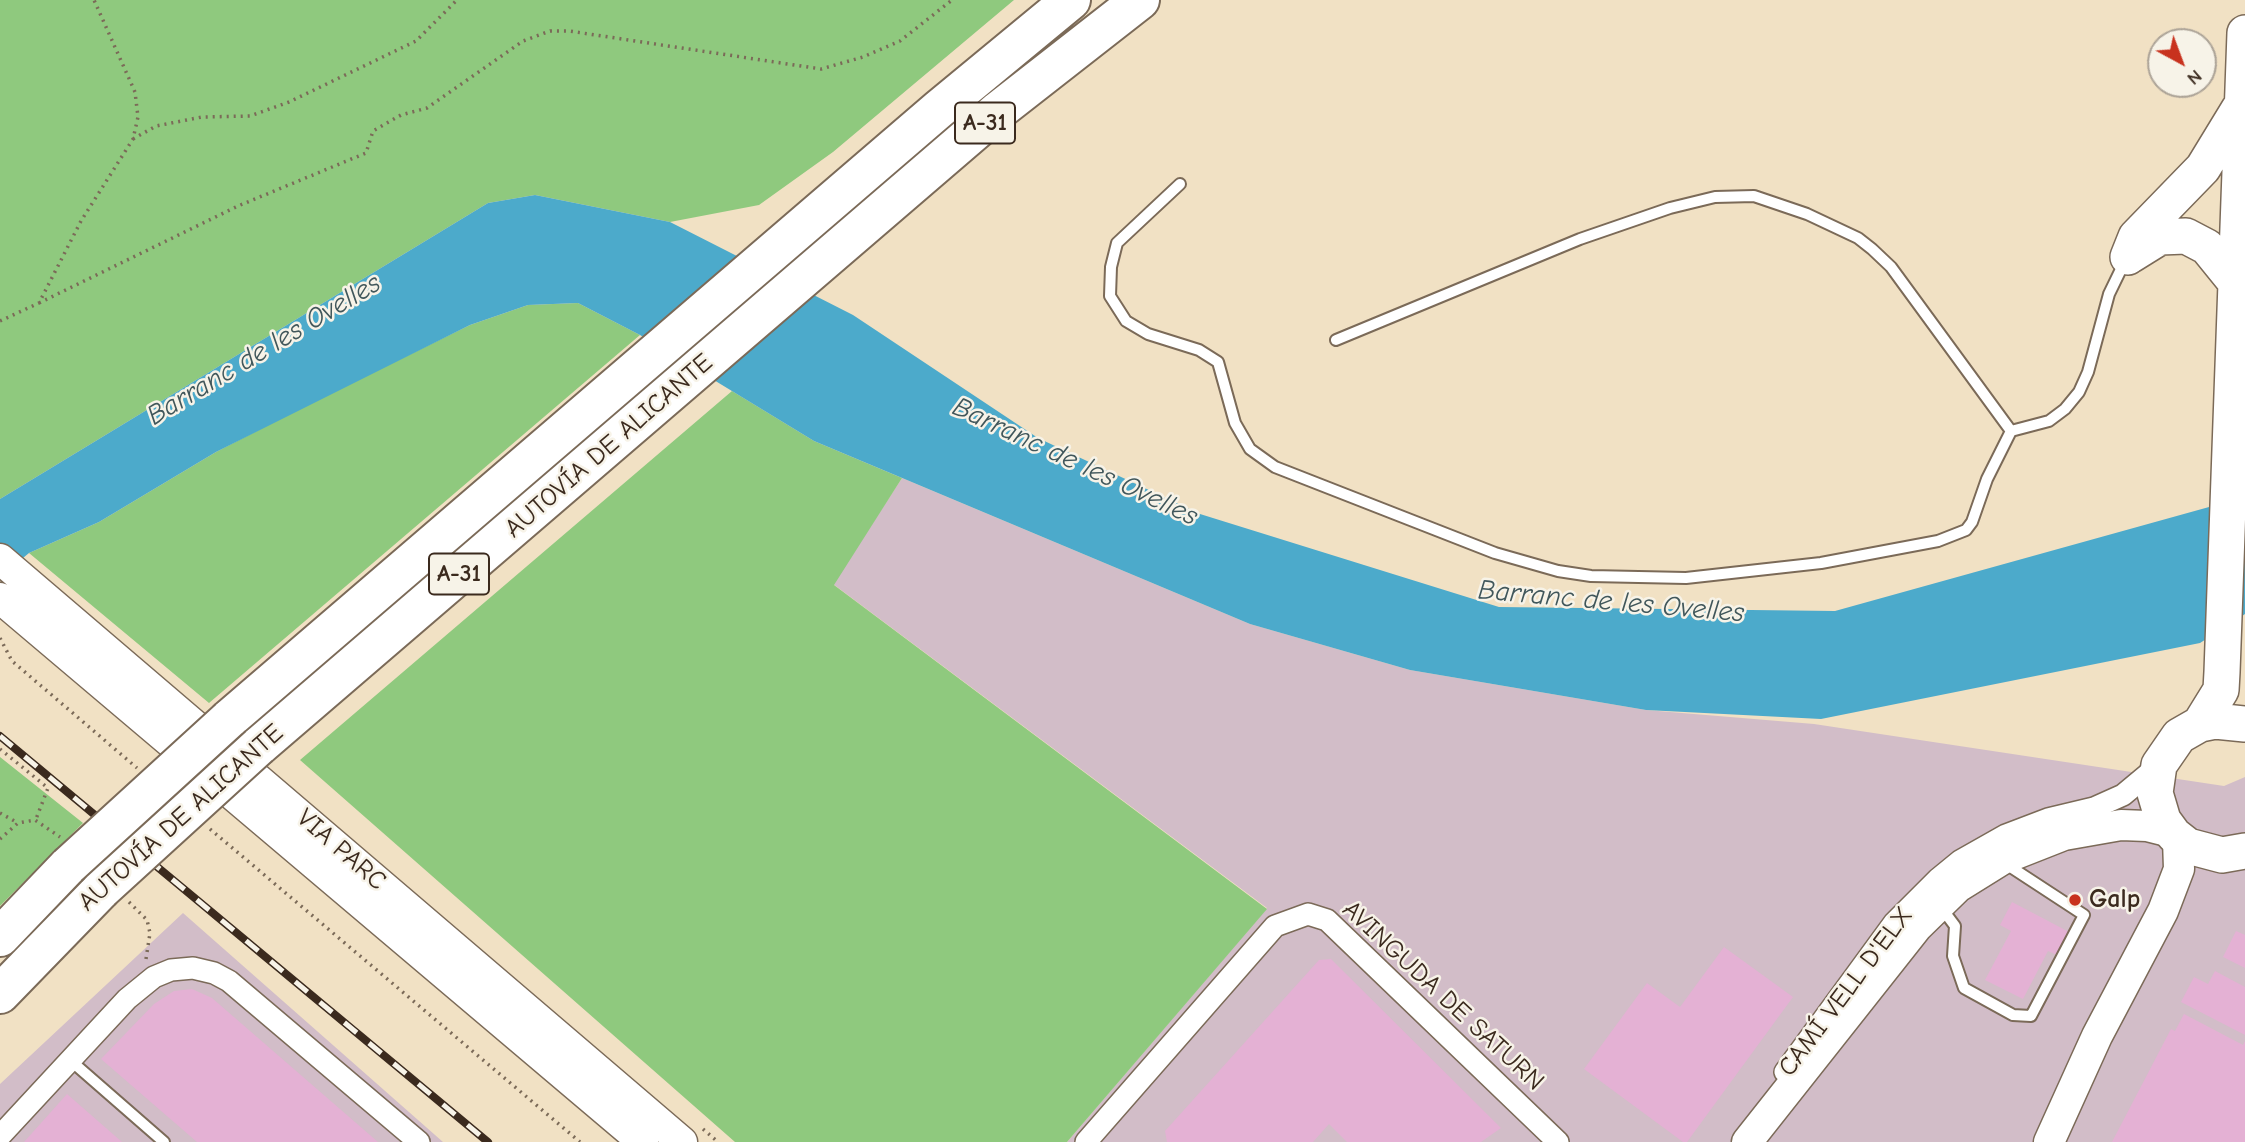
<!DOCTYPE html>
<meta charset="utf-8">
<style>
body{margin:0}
#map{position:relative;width:2245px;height:1142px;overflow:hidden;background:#f1e1c4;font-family:"Comic Neue",sans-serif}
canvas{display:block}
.north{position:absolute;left:2147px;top:28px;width:70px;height:70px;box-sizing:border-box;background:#f7f3e8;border:2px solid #aca397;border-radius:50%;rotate:139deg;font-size:19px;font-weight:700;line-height:28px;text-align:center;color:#3b2a1e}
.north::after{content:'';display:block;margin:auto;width:24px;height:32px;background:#c8321e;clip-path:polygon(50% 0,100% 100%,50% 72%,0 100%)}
</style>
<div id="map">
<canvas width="2245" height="1142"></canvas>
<div class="north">N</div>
</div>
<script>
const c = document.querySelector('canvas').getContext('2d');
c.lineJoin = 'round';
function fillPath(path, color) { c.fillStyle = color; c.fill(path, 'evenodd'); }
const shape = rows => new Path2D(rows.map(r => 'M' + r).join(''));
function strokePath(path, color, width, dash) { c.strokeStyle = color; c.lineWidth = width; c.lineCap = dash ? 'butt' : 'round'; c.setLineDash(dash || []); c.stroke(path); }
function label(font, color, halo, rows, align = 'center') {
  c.font = font + ' "Comic Neue",sans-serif'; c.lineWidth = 5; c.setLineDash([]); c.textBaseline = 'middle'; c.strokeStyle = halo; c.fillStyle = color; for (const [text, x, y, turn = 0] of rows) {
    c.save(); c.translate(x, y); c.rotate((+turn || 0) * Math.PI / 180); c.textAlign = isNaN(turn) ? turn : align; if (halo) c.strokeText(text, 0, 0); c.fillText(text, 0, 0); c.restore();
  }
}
fillPath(shape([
 [902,478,1250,624,1410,670,1646,710,1814,724,2224,786,2245,777,2245,1142,1067,1142,1267,908,833,584],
 [183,913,443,1142,0,1142,0,1084]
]), '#d2bdc8');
fillPath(shape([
 [0,0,1014,0,833,152,759,205,670,222,535,195,488,203,0,499],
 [578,303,640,335,209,703,29,553,99,522,216,452,314,401,470,325,528,305],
 [732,391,814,441,902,478,834,585,1267,909,1067,1142,735,1142,300,760],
 [0,757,83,823,0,906]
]), '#8fc97e');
fillPath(shape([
 [535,195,670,222,853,315,1038,438,1200,514,1499,607,1835,611,2245,497,2245,614,2200,643,1821,719,1646,710,1410,670,1250,624,814,441,640,335,578,303,528,305,470,325,216,452,99,522,29,553,0,577,0,499,488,203]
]), '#4caacb');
fillPath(shape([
 [2012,902,2071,933,2059,956,2048,951,2023,999,1985,980,2011,931,2000,925],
 [2236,931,2245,935,2245,968,2223,957],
 [1724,947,1793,997,1687,1142,1683,1142,1584,1069,1647,983,1680,1007],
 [1331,959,1501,1128,1481,1142,1347,1142,1329,1124,1313,1142,1167,1142,1165,1131,1319,960],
 [2215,971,2245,987,2245,1035,2181,1002,2194,977,2208,984],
 [192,989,212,998,378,1142,197,1142,101,1059,154,1004,174,991],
 [2184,1014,2243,1045,2245,1041,2245,1142,2112,1142,2171,1029,2175,1031],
 [67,1094,122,1142,24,1142]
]), '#e4b1d4');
const service = shape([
 [1180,184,1117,243,1111,267,1110,296,1126,321,1148,334,1199,350,1218,362,1235,423,1250,449,1275,467,1495,553,1558,571,1591,576,1686,578,1821,563,1938,541,1966,530,1972,522,1987,479,2011,431],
 [1336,340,1580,239,1670,208,1715,197,1754,196,1807,214,1858,238,1872,249,1891,267,2011,431],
 [2011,431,2049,421,2065,409,2079,392,2088,372,2109,294,2125,261],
 [1940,906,1955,926,1953,956,1964,988,2013,1015,2031,1016,2084,915,2003,862],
 [70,1060,164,1142]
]);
const minor = shape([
 [1785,1072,1894,923,1938,879,1960,861,2006,835,2048,819,2094,808,2123,795,2159,765],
 [0,1136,127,999,154,977,171,970,193,968,214,973,229,981,419,1142],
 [1086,1142,1275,926,1308,914,1327,920,1558,1142]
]);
const secondary = shape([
 [0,559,682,1142],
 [0,598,643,1142],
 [1747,1142,1917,927,1958,887,2003,859,2064,835,2121,825,2147,826,2171,832],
 [2049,1142,2097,1036,2163,911,2179,869,2178,839]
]);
const trunk = shape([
 [2131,255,2160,237,2186,236,2207,247,2237,284],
 [2128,257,2136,237,2203,168,2239,109],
 [2200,724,2221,690,2222,672,2245,33],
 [2245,724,2215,721,2200,724,2179,736,2159,765,2155,793,2163,820,2174,835,2188,846,2222,855,2245,851]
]);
const motorway = shape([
 [229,719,939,109,1071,0],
 [259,746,998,111,1140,0],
 [0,937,68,866],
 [0,994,101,890]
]);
strokePath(service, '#7b6a58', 14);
strokePath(minor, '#7b6a58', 24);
strokePath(secondary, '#7b6a58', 33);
strokePath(trunk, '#7b6a58', 38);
strokePath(motorway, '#7b6a58', 42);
strokePath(shape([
 [133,139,156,126,202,117,250,116,289,102,416,41,457,0],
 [39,303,238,206,366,153,373,131,401,115,427,108,523,41,550,31,569,31,821,69,863,57,900,41,952,0],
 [0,321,39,303,81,221,133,139,138,117,135,92,94,0],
 [0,638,12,661,137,768],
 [0,749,48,788,36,819],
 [0,813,18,823],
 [210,829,580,1142],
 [0,839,18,823,35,820,60,837],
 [129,902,147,920,150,933,146,959],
 [703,1129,718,1142]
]), '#7b6a58', 3.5, [2, 5]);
strokePath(service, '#fff', 10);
strokePath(minor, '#fff', 21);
strokePath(secondary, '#fff', 30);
strokePath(trunk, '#fff', 35);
strokePath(motorway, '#fff', 38);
const rail = shape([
 [0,736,488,1142]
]);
strokePath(rail, '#3b2a1e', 8);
strokePath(rail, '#f7f3e8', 5, [16]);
const motorwayBridge = shape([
 [68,866,229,719],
 [101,890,259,746]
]);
strokePath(motorwayBridge, '#7b6a58', 42, []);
strokePath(motorwayBridge, '#fff', 38);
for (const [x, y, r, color] of [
 [2075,900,7,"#c8321e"]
]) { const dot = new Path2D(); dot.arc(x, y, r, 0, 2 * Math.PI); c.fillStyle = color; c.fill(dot); strokePath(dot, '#f7f3e8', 2.5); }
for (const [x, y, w] of [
 [985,123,60],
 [459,574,60]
]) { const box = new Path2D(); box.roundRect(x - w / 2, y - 20.5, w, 41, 5); c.fillStyle = '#f7f3e8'; c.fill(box); strokePath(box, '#3b2a1e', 2); }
label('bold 24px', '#3b2a1e', null, [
 ["A-31",985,123],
 ["A-31",459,574]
]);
label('26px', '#3b2a1e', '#f7f3e8', [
 ["AUTOVÍA DE ALICANTE",609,446,-41],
 ["AUTOVÍA DE ALICANTE",181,818,-42],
 ["VIA PARC",341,850,41],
 ["CAMÍ VELL D'ELX",1846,992,-53],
 ["AVINGUDA DE SATURN",1443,996,43]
]);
label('bold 26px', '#3b2a1e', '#f7f3e8', [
 ["Galp",2089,900]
], 'left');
label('italic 28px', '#41575b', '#f7f3e8', [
 ["Barranc de les Ovelles",264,350,-31],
 ["Barranc de les Ovelles",1075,462,25],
 ["Barranc de les Ovelles",1611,602,5]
]);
</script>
